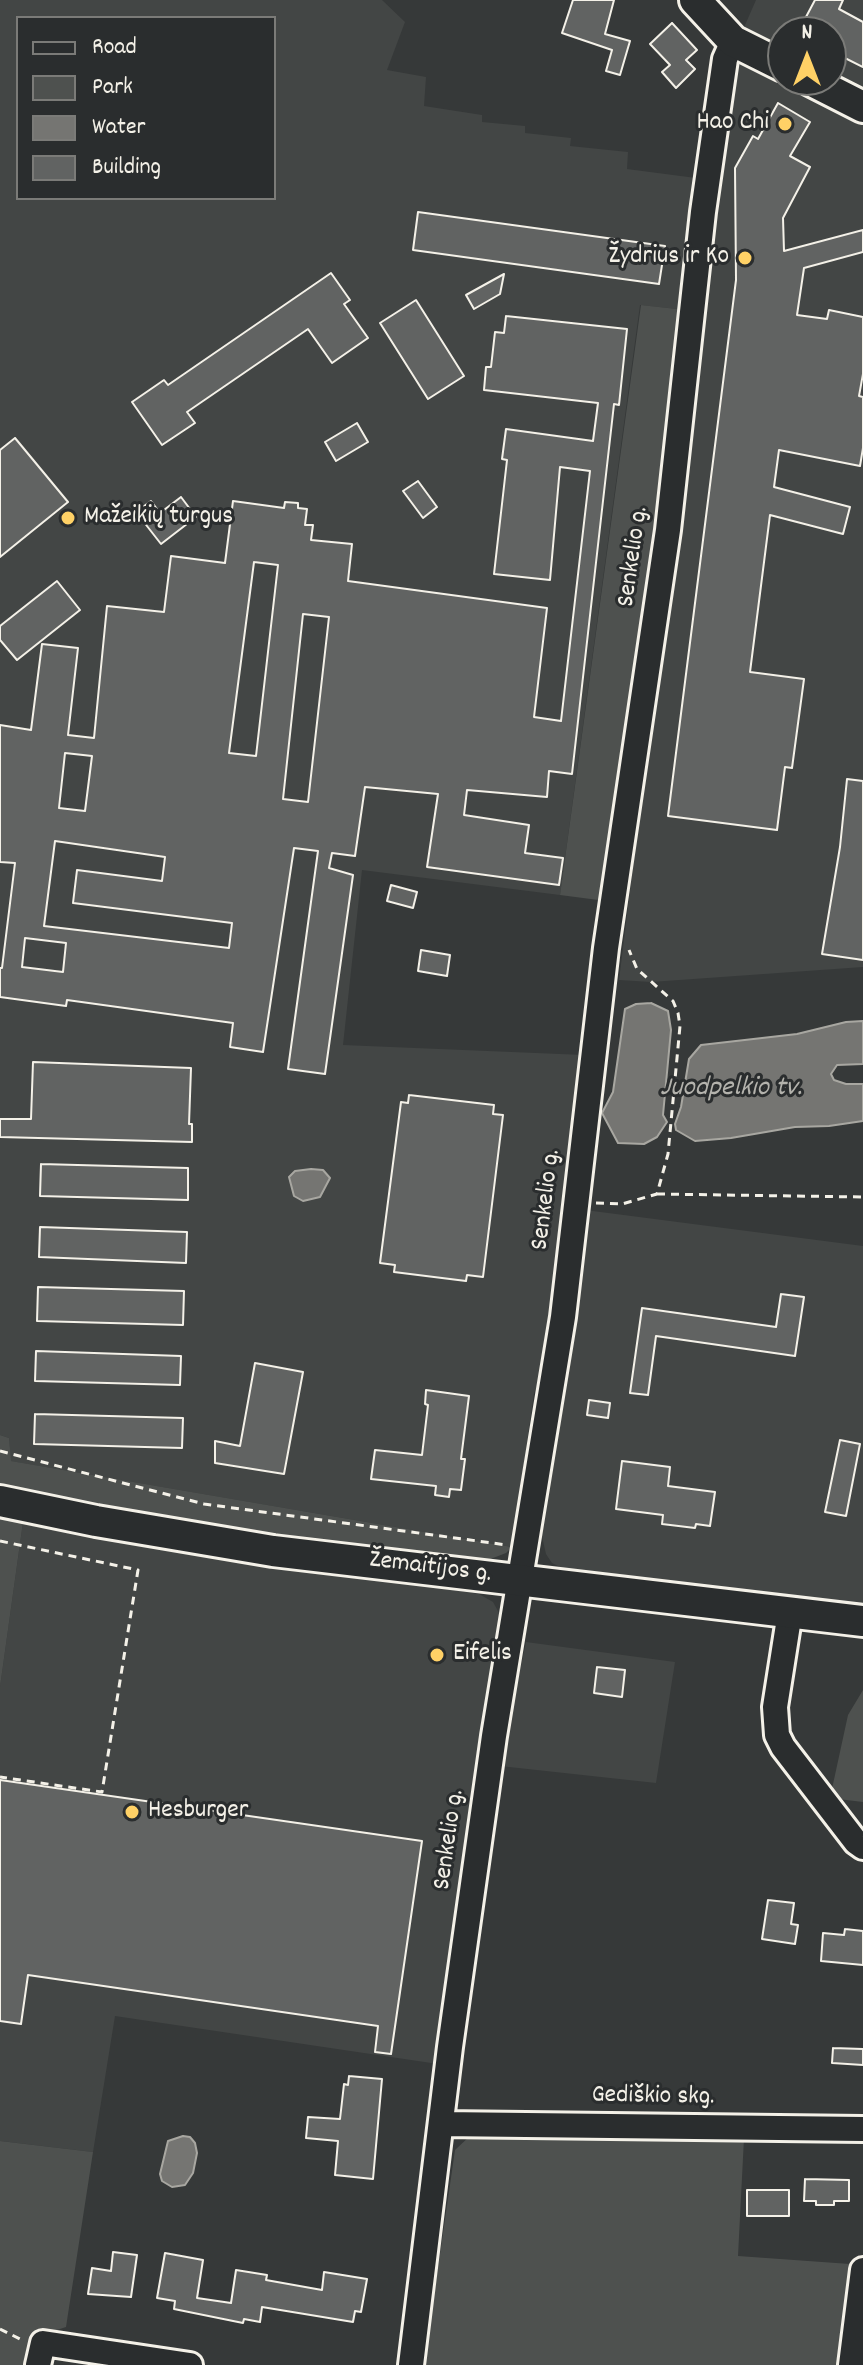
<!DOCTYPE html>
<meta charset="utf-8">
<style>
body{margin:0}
#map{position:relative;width:863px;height:2365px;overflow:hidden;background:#363939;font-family:Dekko,sans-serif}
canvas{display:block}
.legend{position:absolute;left:16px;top:16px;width:260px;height:184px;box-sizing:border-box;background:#2a2d2e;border:2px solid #7b7b78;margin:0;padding:10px 14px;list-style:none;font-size:24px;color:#f4f1e8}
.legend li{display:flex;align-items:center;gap:16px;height:40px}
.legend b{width:40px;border:2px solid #7b7b78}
.north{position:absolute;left:767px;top:16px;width:80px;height:80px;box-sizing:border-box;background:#2a2d2e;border:2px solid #7b7b78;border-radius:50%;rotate:0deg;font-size:22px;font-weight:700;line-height:32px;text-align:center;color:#f4f1e8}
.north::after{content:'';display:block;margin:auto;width:28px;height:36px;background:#ffd166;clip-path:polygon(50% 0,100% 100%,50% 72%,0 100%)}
</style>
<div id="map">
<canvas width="863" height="2365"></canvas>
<ul class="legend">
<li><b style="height:10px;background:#2a2d2e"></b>Road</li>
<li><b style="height:22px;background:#4e514f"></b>Park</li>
<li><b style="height:22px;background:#757572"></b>Water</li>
<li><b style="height:22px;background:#616362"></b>Building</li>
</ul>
<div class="north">N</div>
</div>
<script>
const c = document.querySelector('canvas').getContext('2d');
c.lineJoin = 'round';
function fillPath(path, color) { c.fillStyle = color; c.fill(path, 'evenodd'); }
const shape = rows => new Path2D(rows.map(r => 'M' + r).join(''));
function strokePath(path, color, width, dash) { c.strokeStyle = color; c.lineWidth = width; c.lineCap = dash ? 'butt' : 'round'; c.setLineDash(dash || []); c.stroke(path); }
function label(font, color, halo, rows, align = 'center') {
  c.font = font + ' Dekko,sans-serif'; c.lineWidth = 6; c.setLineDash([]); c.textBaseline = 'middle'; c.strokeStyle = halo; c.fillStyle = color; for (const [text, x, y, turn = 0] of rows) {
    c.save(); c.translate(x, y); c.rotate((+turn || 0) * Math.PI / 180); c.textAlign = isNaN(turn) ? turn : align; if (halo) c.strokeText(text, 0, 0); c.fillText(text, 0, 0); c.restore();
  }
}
fillPath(shape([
 [0,0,382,0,405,22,387,70,426,77,424,106,482,115,482,122,525,126,525,133,571,138,570,146,628,152,627,169,696,178,686,310,640,305,560,895,362,870,343,1045,584,1055,546,1366,534,1393,512,1547,10,1461,9,1438,0,1435],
 [18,18,274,18,274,198,18,198],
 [756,0,863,0,863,94,831,78,831,32,783,32,783,53,742,32],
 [739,60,863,122,863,967,651,982,619,980,732,64],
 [585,1210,863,1246,863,1607,814,1598,564,1569,552,1563,546,1554,540,1528],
 [23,1522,479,1594,493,1602,499,1613,501,1626,438,2064,115,2016,93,2152,0,2141,0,1687],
 [526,1642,675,1662,656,1783,500,1766]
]), '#434645');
fillPath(shape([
 [641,305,686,310,661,505,606,901,560,895],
 [0,1435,9,1438,11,1461,512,1547,506,1553,488,1560,328,1548,0,1489],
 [0,1517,23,1522,0,1687],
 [863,1690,863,1802,830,1798,848,1715],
 [471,2135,744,2138,738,2256,850,2264,836,2365,424,2365,455,2150],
 [0,2141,93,2152,66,2327,32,2338,27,2365,0,2365]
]), '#4e514f');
const water = shape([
 [651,1003,668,1011,671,1030,663,1115,667,1122,657,1137,644,1144,618,1143,602,1113,613,1092,625,1009,636,1004,651,1003],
 [863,1021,863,1064,837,1065,831,1074,834,1080,846,1084,863,1084,863,1121,829,1126,795,1127,731,1138,695,1141,676,1130,675,1124,681,1107,689,1059,701,1045,797,1034,846,1022,863,1021],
 [311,1169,323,1170,330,1178,320,1197,303,1201,294,1196,289,1177,295,1171,311,1169],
 [183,2136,190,2137,195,2143,197,2153,193,2173,185,2185,172,2187,162,2181,160,2174,168,2141,183,2136]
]);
fillPath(water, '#757572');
strokePath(water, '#a8a7a1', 2);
const building = shape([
 [573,0,614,0,605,34,630,41,620,75,606,71,612,50,562,33,573,0],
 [815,0,843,0,839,9,863,22,863,67,831,51,831,32,798,32,815,0],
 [672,23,697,50,686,60,695,69,676,88,662,72,670,65,650,44,672,23],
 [778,103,810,122,790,156,810,167,783,218,784,251,863,230,863,252,804,268,797,315,827,319,829,310,863,317,863,374,859,396,863,397,863,448,860,466,779,450,774,487,850,507,843,534,770,515,750,672,804,679,792,768,785,767,777,830,668,816,736,280,735,168,753,136,758,139,778,103],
 [418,212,665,246,659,284,413,250,418,212],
 [331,273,350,300,344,304,368,338,332,363,308,329,187,412,195,423,162,445,132,402,164,380,168,385,331,273],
 [504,274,500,294,474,309,466,295,504,274],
 [416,300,464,376,428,399,380,323,416,300],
 [506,316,627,329,619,405,614,404,572,774,549,771,547,797,467,790,464,815,529,825,525,853,563,858,559,885,427,867,438,794,365,787,355,856,332,853,329,868,353,875,325,1074,288,1069,318,851,294,848,263,1052,230,1047,233,1023,67,1000,66,1006,0,997,0,968,2,968,15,863,0,862,0,725,31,730,42,644,78,648,68,735,94,738,107,606,164,612,171,556,225,563,233,501,284,508,285,502,298,503,298,508,307,509,305,525,313,525,311,540,352,544,348,581,547,608,534,717,561,721,590,471,560,467,550,580,494,574,507,460,502,459,506,429,593,441,598,403,484,390,486,367,491,367,495,332,504,333,506,316],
 [254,562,278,565,256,756,229,753,254,562],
 [303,614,329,617,308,802,283,799,303,614],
 [65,753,92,756,85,811,59,808,65,753],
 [55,841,165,857,162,881,77,870,73,903,232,923,229,948,44,926,55,841],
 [25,938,66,943,63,972,22,967,25,938],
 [357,423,368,442,336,461,325,442,357,423],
 [15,438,68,502,0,557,0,450,15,438],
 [418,481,437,507,423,518,403,491,418,481],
 [181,497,196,517,161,544,136,512,151,501,160,513,181,497],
 [57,581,80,610,17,660,0,640,0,626,57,581],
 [847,779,863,781,863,960,822,954,840,847,847,779],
 [391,885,417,892,413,908,387,901,391,885],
 [421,950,450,955,447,976,418,971,421,950],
 [33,1062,191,1068,189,1124,192,1124,192,1142,0,1137,0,1119,31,1119,33,1062],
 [409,1095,494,1105,493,1114,503,1115,483,1277,467,1275,466,1281,394,1272,395,1265,380,1263,401,1102,408,1103,409,1095],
 [41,1164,188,1168,188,1200,40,1196,41,1164],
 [40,1227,187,1232,186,1263,39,1257,40,1227],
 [38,1287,184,1291,183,1325,37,1321,38,1287],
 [781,1294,804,1297,795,1356,656,1336,648,1395,630,1393,642,1308,776,1327,781,1294],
 [36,1351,181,1356,180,1385,35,1381,36,1351],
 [255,1363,303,1372,284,1474,215,1463,215,1441,240,1446,255,1363],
 [426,1390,469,1396,461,1459,465,1459,461,1490,450,1489,449,1497,435,1495,436,1486,371,1479,375,1450,422,1455,428,1405,425,1404,426,1390],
 [589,1400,610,1403,608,1418,587,1415,589,1400],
 [35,1414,183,1418,182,1448,34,1444,35,1414],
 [840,1440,860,1444,846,1516,825,1512,840,1440],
 [622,1461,670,1467,668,1486,715,1492,710,1526,696,1524,695,1528,662,1524,663,1515,616,1509,622,1461],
 [597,1667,625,1670,622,1697,594,1693,597,1667],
 [0,1780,422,1841,391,2054,375,2052,378,2026,28,1975,21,2024,0,2021,0,1780],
 [768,1900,794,1903,791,1924,798,1925,795,1944,762,1939,768,1900],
 [845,1929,863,1931,863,1965,821,1961,823,1933,844,1935,845,1929],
 [833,2048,863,2049,863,2065,832,2063,833,2048],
 [349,2076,382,2079,373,2179,335,2175,338,2141,306,2138,308,2117,340,2119,344,2084,348,2085,349,2076],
 [805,2179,849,2180,849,2201,834,2201,834,2205,816,2205,816,2201,804,2201,805,2179],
 [747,2190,789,2190,789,2216,747,2216,747,2190],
 [113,2252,137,2255,131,2297,88,2294,92,2268,111,2271,113,2252],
 [165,2253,203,2260,197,2298,231,2303,236,2270,267,2275,266,2280,322,2290,324,2272,367,2279,361,2312,355,2311,353,2322,262,2307,260,2322,244,2319,243,2323,174,2309,175,2301,157,2298,165,2253]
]);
fillPath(building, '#616362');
strokePath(building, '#f4f1e8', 2);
const minor = shape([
 [790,1612,775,1707,777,1735,783,1747,856,1842,863,1847],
 [442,2124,863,2129],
 [38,2365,43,2343,190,2365],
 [411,2365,450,2047,494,1736,563,1317,606,948,668,530,703,212,725,59,733,41],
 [851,2365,863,2270]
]);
const major = shape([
 [695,0,733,41,783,66],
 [810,80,863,107],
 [0,1501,96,1521,273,1551,863,1621]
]);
strokePath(minor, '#f4f1e8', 30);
strokePath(major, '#f4f1e8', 36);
strokePath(shape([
 [657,1194,863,1197],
 [596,1203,622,1204,657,1194,668,1154,680,1026,678,1013,673,1001,637,969,629,950],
 [0,1451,204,1504,507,1545],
 [0,1541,138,1570,102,1792,0,1777],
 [0,2329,22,2340]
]), '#f4f1e8', 3, [8, 6]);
strokePath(minor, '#2a2d2e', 24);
strokePath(major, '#2a2d2e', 30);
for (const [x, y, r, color] of [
 [785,124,8,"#ffd166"],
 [745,258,8,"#ffd166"],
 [68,518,8,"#ffd166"],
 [437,1655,8,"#ffd166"],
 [132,1812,8,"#ffd166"]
]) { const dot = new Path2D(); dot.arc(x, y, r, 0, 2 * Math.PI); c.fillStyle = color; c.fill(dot); strokePath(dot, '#2a2d2e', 3); }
label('26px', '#f4f1e8', '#2a2d2e', [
 ["Hao Chi",769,124,"right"],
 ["Žydrius ir Ko",729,258,"right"],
 ["Mažeikių turgus",84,518],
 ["Eifelis",453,1655],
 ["Hesburger",148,1812]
], 'left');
label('26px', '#f4f1e8', '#2a2d2e', [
 ["Senkelio g.",635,557,-82],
 ["Senkelio g.",548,1200,-83],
 ["Žemaitijos g.",430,1569,7],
 ["Senkelio g.",451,1840,-82],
 ["Gediškio skg.",653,2098,1]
]);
label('italic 28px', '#b4b3ad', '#2a2d2e', [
 ["Juodpelkio tv.",731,1090]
]);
</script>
